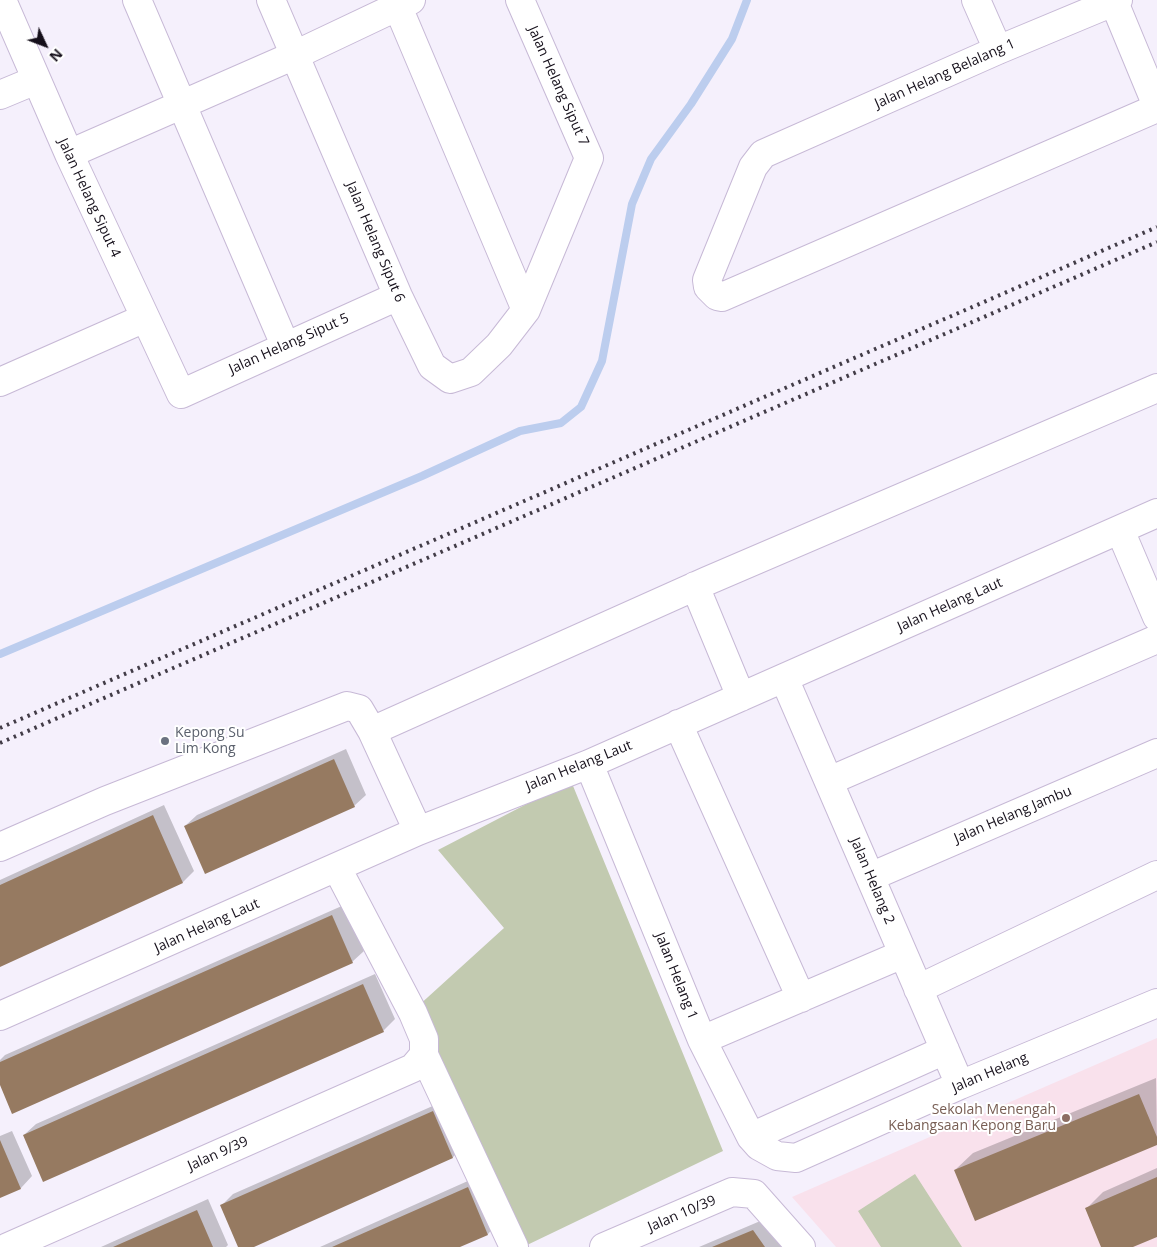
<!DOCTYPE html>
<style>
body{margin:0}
#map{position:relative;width:1157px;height:1247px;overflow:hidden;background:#f5f0fc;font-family:"Open Sans",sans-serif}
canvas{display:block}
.north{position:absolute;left:20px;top:20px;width:50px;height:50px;-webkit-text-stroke:4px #fff;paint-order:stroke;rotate:133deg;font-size:14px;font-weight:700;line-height:20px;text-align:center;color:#16101b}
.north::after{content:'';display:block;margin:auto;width:18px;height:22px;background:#16101b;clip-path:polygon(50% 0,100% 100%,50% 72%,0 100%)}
</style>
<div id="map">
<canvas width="1157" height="1247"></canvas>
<div class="north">N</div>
</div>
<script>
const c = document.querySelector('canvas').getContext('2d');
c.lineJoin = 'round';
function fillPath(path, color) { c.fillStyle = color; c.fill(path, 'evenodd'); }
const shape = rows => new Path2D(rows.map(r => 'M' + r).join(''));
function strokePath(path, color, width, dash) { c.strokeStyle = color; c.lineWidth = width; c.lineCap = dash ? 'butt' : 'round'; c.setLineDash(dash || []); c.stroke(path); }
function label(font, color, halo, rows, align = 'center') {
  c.font = font + ' "Open Sans",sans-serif'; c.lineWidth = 4; c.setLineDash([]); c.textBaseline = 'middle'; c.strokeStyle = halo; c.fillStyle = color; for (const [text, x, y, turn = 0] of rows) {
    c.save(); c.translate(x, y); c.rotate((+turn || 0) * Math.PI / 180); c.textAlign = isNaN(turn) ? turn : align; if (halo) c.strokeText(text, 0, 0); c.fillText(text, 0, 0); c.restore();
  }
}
fillPath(shape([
 [1157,1038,1157,1247,836,1247,792,1197]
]), '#f9e1ec');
fillPath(shape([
 [571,781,723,1151,525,1246,417,1007,504,928,438,850],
 [915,1174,962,1247,881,1247,858,1211]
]), '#c2cab0');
fillPath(shape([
 [346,749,366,795,354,806,185,826,197,815],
 [164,805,194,871,183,882,0,965,0,880],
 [344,905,364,951,352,962,0,1082,0,1060,5,1055],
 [375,974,395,1019,383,1031,24,1135,36,1124],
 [1156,1078,1157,1144,955,1170,973,1153],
 [444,1101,464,1146,453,1157,251,1247,240,1247,221,1206,233,1194],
 [12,1131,32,1176,21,1188,0,1197,0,1136],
 [1157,1168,1157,1235,1130,1247,1102,1247,1086,1209,1103,1192],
 [479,1176,499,1222,488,1234,457,1247,320,1247],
 [208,1199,228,1245,226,1247,101,1247],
 [765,1219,784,1247,699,1247]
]), '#0003');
strokePath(shape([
 [0,654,422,476,520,431,561,423,581,407,602,361,632,204,651,159,691,104,732,39,747,0]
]), '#bccdee', 8);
fillPath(shape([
 [334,759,355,807,205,874,184,826],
 [153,815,183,883,0,967,0,885],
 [332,915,353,963,12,1114,0,1085,0,1062],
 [363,984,384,1032,43,1182,23,1135],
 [1139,1094,1157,1137,1157,1145,975,1221,954,1170],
 [433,1111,453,1158,254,1247,238,1247,220,1205],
 [0,1140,21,1189,0,1198],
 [1157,1177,1157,1237,1133,1247,1101,1247,1085,1208],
 [468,1187,488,1235,460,1247,332,1247],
 [197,1210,213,1247,113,1247],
 [753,1230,765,1247,712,1247]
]), '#967a61');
const minor = shape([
 [2,0,69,154,181,394,398,296],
 [137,0,285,345],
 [271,0,398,296,432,366,450,379,471,372,499,345,526,310,589,158,520,0],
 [395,0,526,310],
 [976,0,998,50],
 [1118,0,998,50,763,154,753,167,707,280,708,287,717,296,722,297,1157,108],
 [1114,2,1157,106],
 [0,95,36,80],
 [69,154,295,55,411,0],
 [0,382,145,318],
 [1120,530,1157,617],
 [695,586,741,697],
 [784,678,960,1085],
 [678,724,801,998],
 [589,764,702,1040,751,1137,759,1146,777,1156,796,1158,960,1085,1157,1003],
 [829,781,1157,639],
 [418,831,372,731,707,581,1157,388],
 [0,847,105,801,347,706,359,709,372,731],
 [870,877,1157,753],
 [918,989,1157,875],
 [0,1016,418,831,589,764,1157,513],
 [702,1040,903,954],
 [424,1055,514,1247],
 [751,1137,945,1050],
 [8,1247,413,1068,424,1055,424,1039,413,1013,337,868],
 [604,1247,732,1192,754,1194,801,1247]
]);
strokePath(minor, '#c7b9d6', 30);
strokePath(minor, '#fff', 28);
strokePath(shape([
 [0,728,1157,227],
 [0,743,1157,242]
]), '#423c47', 4, [2.5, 5]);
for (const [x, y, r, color] of [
 [165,741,5,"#6b7280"],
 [1066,1118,5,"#8d6e63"]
]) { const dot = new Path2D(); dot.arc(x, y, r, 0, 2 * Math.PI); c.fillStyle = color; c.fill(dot); strokePath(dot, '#fff', 2); }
label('14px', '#16101b', '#fff', [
 ["Jalan Helang Belalang 1",945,74,-24],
 ["Jalan Helang Siput 7",558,86,66],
 ["Jalan Helang Siput 4",89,198,65],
 ["Jalan Helang Siput 6",375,242,67],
 ["Jalan Helang Siput 5",289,344,-24],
 ["Jalan Helang Laut",950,605,-24],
 ["Jalan Helang Laut",579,766,-22],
 ["Jalan Helang Jambu",1013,815,-23],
 ["Jalan Helang 2",872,881,67],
 ["Jalan Helang Laut",207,926,-24],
 ["Jalan Helang 1",676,976,68],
 ["Jalan Helang",990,1073,-23],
 ["Jalan 9/39",218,1154,-24],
 ["Jalan 10/39",682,1214,-23]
]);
label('14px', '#5b616d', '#fff', [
 ["Kepong Su",175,733],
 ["Lim Kong",175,749]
], 'left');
label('14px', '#785e54', '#fff', [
 ["Sekolah Menengah",1056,1110],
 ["Kebangsaan Kepong Baru",1056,1126]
], 'right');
</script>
